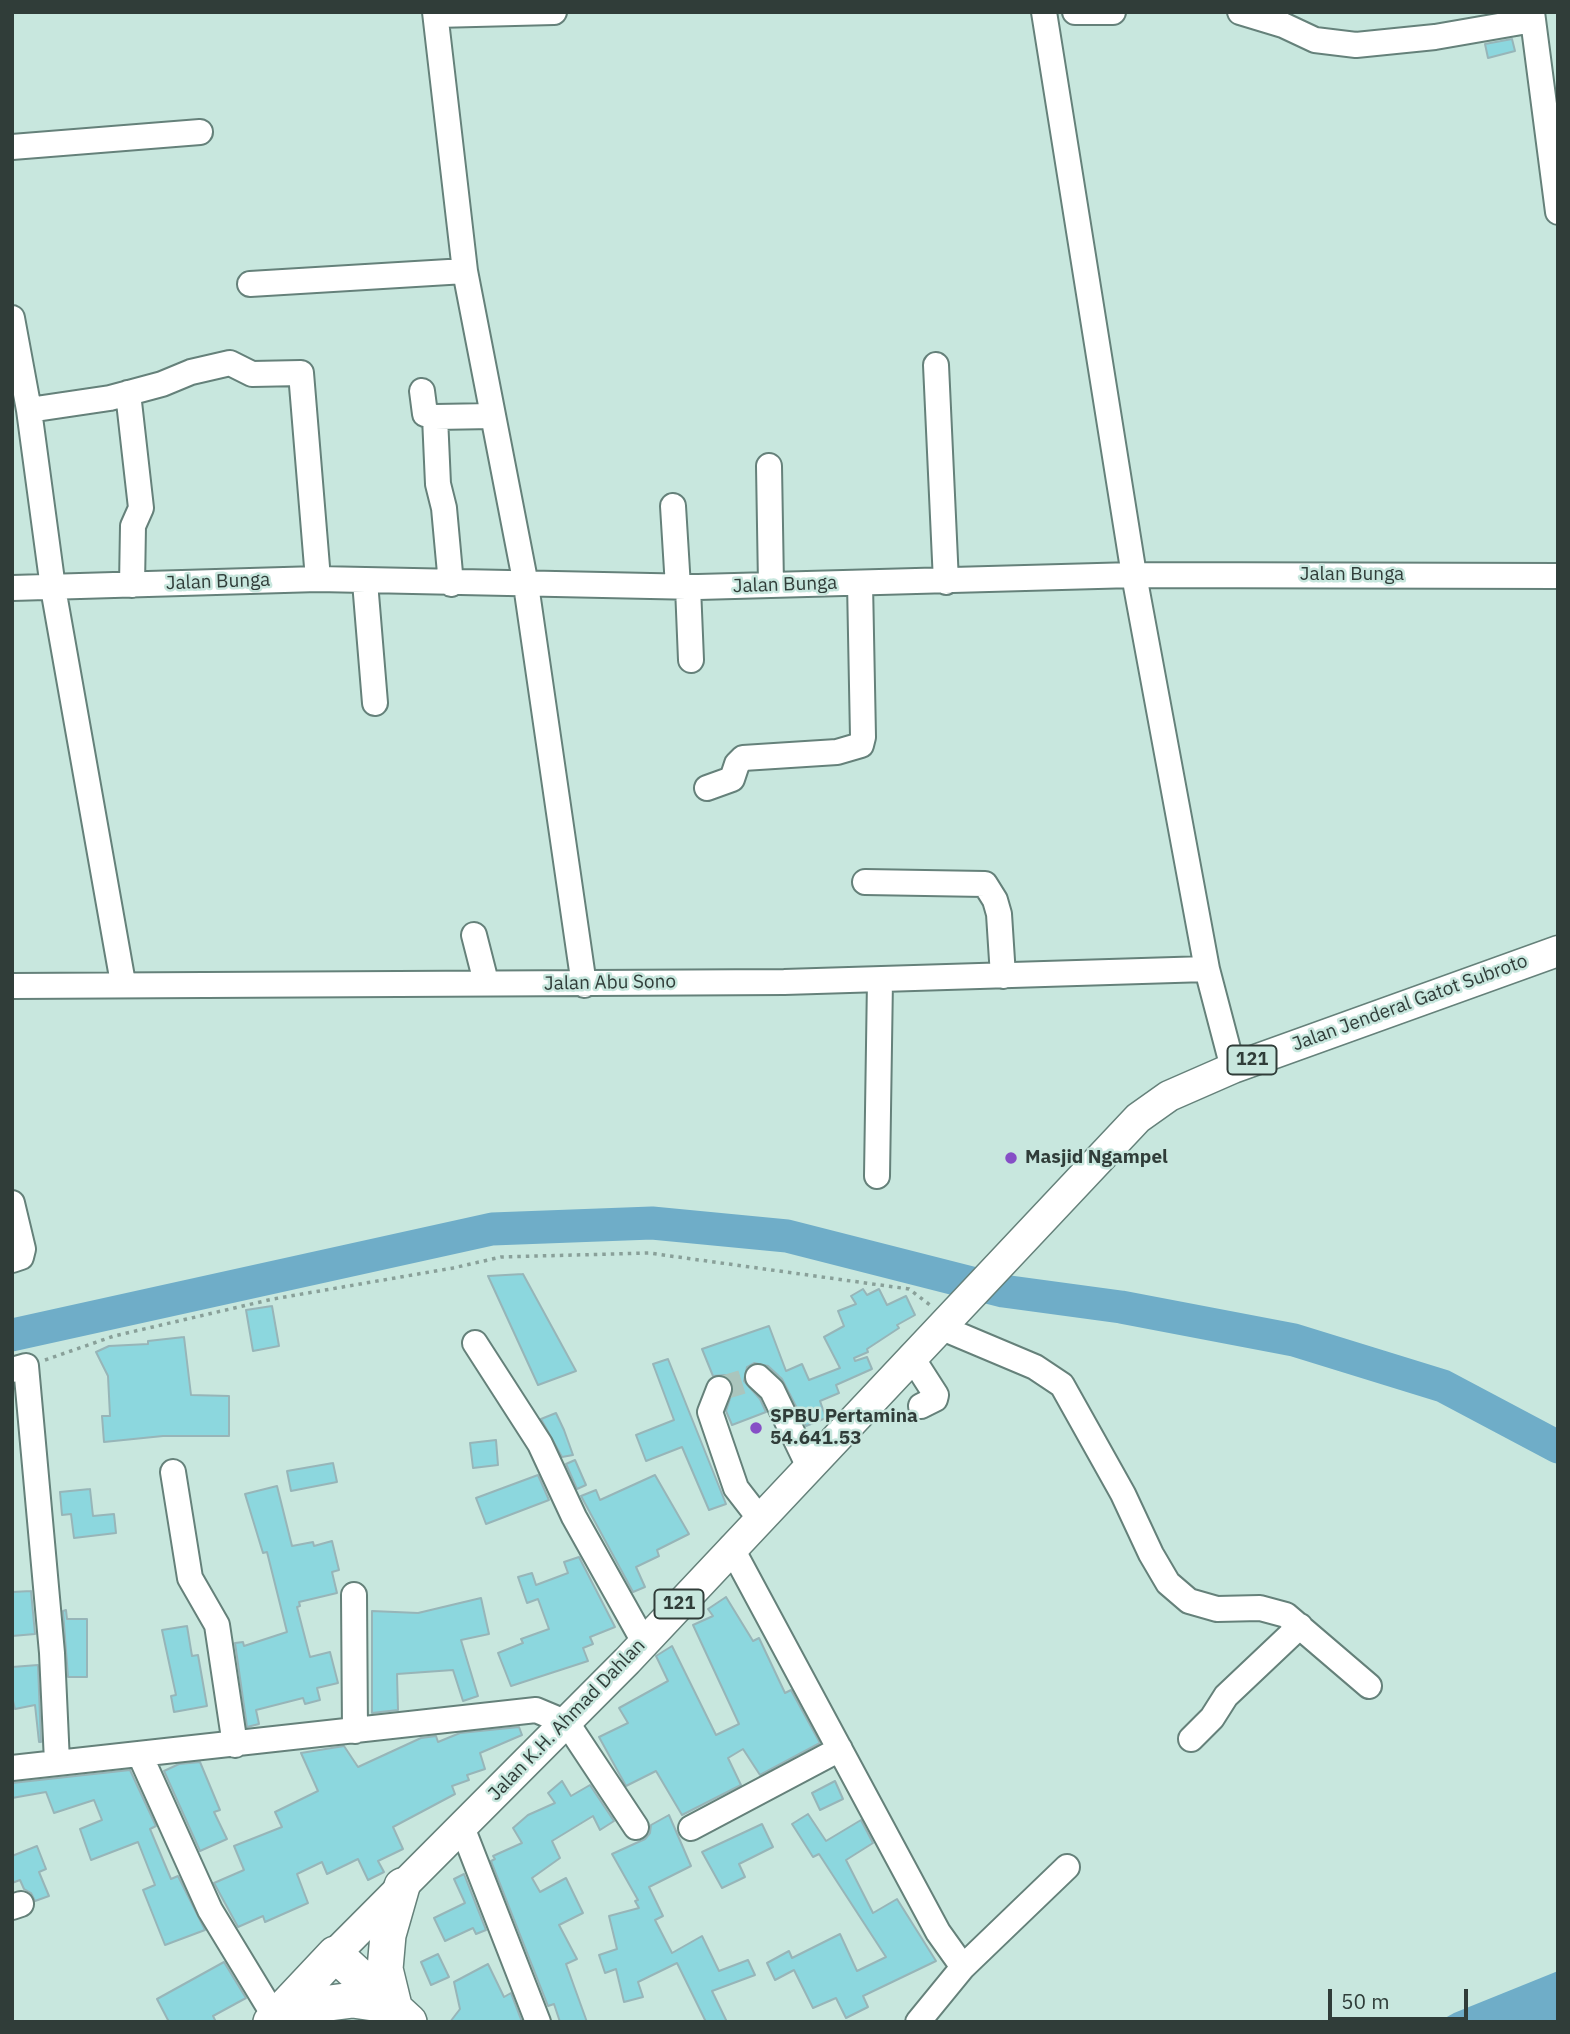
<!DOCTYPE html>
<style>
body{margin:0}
#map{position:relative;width:1570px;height:2034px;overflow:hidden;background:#c8e7de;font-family:"IBM Plex Sans",sans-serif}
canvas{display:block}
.frame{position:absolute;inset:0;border:14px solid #303d39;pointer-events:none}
.scale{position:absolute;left:1328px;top:1989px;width:140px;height:32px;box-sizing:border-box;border:4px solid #303d39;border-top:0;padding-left:9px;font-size:21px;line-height:24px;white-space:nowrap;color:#303d39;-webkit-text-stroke:5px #c8e7de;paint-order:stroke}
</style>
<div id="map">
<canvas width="1570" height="2034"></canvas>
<div class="frame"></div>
<div class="scale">50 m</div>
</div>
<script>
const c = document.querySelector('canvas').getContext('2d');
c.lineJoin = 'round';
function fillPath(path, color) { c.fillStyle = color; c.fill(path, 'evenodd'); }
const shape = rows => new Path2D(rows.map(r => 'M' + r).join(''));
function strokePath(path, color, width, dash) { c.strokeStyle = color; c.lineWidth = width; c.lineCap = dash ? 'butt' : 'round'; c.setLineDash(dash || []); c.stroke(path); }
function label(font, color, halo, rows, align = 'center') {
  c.font = font + ' "IBM Plex Sans",sans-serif'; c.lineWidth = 5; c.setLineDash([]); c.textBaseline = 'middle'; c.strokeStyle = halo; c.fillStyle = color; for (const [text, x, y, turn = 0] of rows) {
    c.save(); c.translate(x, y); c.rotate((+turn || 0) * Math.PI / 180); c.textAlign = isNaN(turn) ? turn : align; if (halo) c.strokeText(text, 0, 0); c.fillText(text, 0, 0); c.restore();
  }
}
fillPath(shape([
 [1558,1971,1558,2022,1438,2022,1454,2013]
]), '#6fadc8');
strokePath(shape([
 [12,1335,492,1229,652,1223,787,1236,1003,1291,1121,1307,1294,1340,1443,1386,1558,1447]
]), '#6fadc8', 33);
const building = shape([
 [1512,39,1515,51,1488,58,1485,44,1512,39],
 [523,1274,576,1371,538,1385,488,1276,523,1274],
 [863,1289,867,1295,879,1289,887,1305,906,1296,915,1315,897,1325,899,1328,867,1349,868,1352,854,1358,855,1361,867,1357,872,1369,836,1385,839,1393,820,1401,826,1418,806,1426,782,1379,768,1366,754,1363,747,1367,744,1381,760,1399,766,1412,732,1425,726,1411,734,1386,725,1375,713,1376,702,1349,769,1326,786,1371,802,1364,809,1380,840,1368,824,1337,844,1326,838,1311,856,1304,851,1296,863,1289],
 [272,1306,279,1346,253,1351,246,1310,272,1306],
 [184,1337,191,1395,229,1396,229,1436,163,1436,104,1442,102,1416,110,1416,108,1376,96,1352,109,1346,148,1344,148,1341,184,1337],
 [668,1359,726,1504,709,1510,682,1447,646,1461,636,1435,674,1420,653,1364,668,1359],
 [556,1413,564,1430,573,1455,562,1457,541,1419,556,1413],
 [496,1440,498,1465,473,1468,470,1443,496,1440],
 [575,1460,586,1485,577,1489,566,1464,575,1460],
 [333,1463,337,1482,291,1491,287,1471,333,1463],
 [538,1475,549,1500,486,1524,476,1498,538,1475],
 [655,1475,689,1534,657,1550,659,1556,636,1567,645,1587,633,1592,581,1496,596,1490,600,1500,655,1475],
 [277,1486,292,1546,313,1542,314,1546,332,1541,339,1570,332,1572,337,1593,299,1602,300,1606,297,1607,310,1657,330,1652,338,1683,317,1688,320,1700,305,1704,303,1698,256,1710,259,1724,247,1727,235,1643,243,1642,244,1646,287,1632,267,1552,263,1553,245,1494,277,1486],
 [90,1489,93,1516,114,1514,116,1533,74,1538,71,1514,62,1515,60,1492,90,1489],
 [579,1557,615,1627,590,1637,593,1644,583,1648,588,1661,511,1686,498,1653,523,1643,521,1639,549,1629,538,1599,527,1603,518,1577,532,1573,536,1585,568,1573,564,1562,579,1557],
 [31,1591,35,1634,12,1636,12,1592,31,1591],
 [726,1597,753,1641,759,1638,785,1693,791,1690,820,1743,760,1775,743,1749,728,1758,741,1785,682,1815,656,1771,626,1786,599,1737,628,1723,619,1708,668,1681,656,1656,672,1646,716,1735,739,1724,693,1625,713,1616,708,1609,726,1597],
 [481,1598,489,1634,461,1640,478,1696,463,1701,453,1670,397,1674,398,1710,372,1713,372,1611,418,1613,481,1598],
 [66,1610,67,1619,87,1619,87,1677,68,1677,63,1611,66,1610],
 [187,1626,192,1656,198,1655,207,1706,174,1712,171,1696,176,1695,162,1630,187,1626],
 [38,1665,41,1742,39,1742,35,1705,15,1709,12,1697,12,1667,38,1665],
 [519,1727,522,1735,480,1753,485,1769,467,1775,469,1780,452,1786,455,1794,393,1827,403,1849,378,1861,384,1872,368,1880,358,1859,327,1874,322,1862,297,1874,308,1903,265,1922,263,1916,238,1927,214,1883,244,1870,234,1846,282,1827,275,1812,318,1791,301,1753,344,1746,358,1767,421,1738,436,1736,438,1742,460,1733,519,1727],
 [200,1762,220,1810,214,1812,227,1839,200,1851,164,1771,179,1764,200,1762],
 [130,1770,156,1826,150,1829,171,1879,178,1876,205,1930,165,1945,143,1890,155,1885,138,1842,91,1860,80,1829,102,1820,94,1800,54,1813,46,1792,12,1798,12,1783,130,1770],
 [562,1781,571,1796,590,1785,614,1821,600,1830,593,1816,552,1841,560,1858,532,1878,540,1892,566,1878,583,1913,559,1925,577,1959,566,1964,587,2022,560,2022,554,2004,548,2006,491,1861,495,1859,493,1856,522,1843,513,1828,528,1815,555,1803,548,1793,562,1781],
 [835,1781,843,1799,820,1810,812,1793,835,1781],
 [808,1814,826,1841,861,1820,873,1843,846,1860,873,1913,897,1899,936,1961,863,1996,868,2007,846,2018,836,1998,813,2008,794,1970,775,1980,767,1963,789,1951,792,1958,840,1934,857,1971,886,1957,819,1854,813,1857,792,1824,808,1814],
 [669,1815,691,1866,649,1887,663,1916,655,1920,672,1953,702,1936,719,1971,748,1960,755,1975,712,1991,727,2022,706,2022,677,1963,638,1982,643,1997,624,2002,616,1969,605,1973,599,1955,617,1949,609,1916,639,1908,635,1901,638,1900,612,1854,645,1839,650,1833,651,1825,669,1815],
 [762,1824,773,1847,739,1864,745,1877,722,1888,702,1852,762,1824],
 [37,1846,46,1869,39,1872,49,1896,35,1901,31,1893,24,1889,20,1880,12,1883,12,1856,37,1846],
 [464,1874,486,1930,476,1934,473,1928,445,1941,434,1918,465,1903,454,1879,464,1874],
 [438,1954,449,1977,431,1985,421,1962,438,1954],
 [224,1962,246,1998,213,2016,216,2022,169,2022,157,1999,224,1962],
 [488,1964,504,1997,511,1993,522,2022,450,2022,460,2009,454,1982,488,1964]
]);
fillPath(building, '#8cd7de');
strokePath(building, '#97b5b8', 2);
strokePath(shape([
 [719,1389,758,1377]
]), '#aac5bd', 24, [24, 12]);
const minor = shape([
 [435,12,465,271,526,585,584,985],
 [1044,12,1134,575,1207,969,1233,1068],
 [1075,12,1113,12],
 [1240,12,1283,25,1315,40,1356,45,1435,37,1533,20],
 [1532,12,1558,212],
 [436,15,554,12],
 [12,147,200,132],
 [250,284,465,271],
 [12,318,29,410,53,588,123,983],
 [936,365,946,582],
 [422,391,425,414,435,417,493,416],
 [128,393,141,508,133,526,132,585],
 [29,410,110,398,162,384,191,372,230,363,252,374,301,373,318,579],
 [435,417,438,484,444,508,451,584],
 [769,466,771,585],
 [673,506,678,587],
 [365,582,375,703],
 [688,587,691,660],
 [12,588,318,579,698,587,1134,575,1558,576],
 [707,788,732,779,737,764,743,758,837,752,861,745,863,737,860,583],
 [865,882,985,884,995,900,999,914,1003,976],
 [474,935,486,982],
 [12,986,784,982,1207,969],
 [877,1176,880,980],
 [12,1203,23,1249,21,1257,12,1260],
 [940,1327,1035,1367,1062,1385,1123,1494,1151,1554,1168,1583,1189,1601,1217,1609,1260,1608,1286,1615,1369,1686],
 [475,1343,540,1444,574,1517,644,1642],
 [911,1356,936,1395,935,1399,921,1406],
 [12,1370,26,1366,52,1653,57,1762],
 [758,1377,772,1390,809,1467],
 [719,1389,710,1412,736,1488,760,1519],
 [173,1472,190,1578,217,1625,235,1745],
 [731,1547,938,1932,963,1967,918,2022],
 [354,1595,355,1731],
 [1191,1739,1212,1718,1226,1696,1300,1626],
 [140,1755,210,1910,275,2017],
 [12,1768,536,1710,567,1723,636,1827],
 [462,1827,538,2022],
 [691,1828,840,1749],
 [12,1907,21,1904],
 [963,1967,1067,1867]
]);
const major = shape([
 [335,1954,627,1661,1138,1118,1169,1096,1233,1068,1558,951]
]);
const highway = shape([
 [394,2006,385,1969,388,1935,402,1886],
 [283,2009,353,2000,394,2006],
 [271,2022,335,1954,409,2022]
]);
strokePath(minor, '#65817a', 28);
strokePath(major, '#65817a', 33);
strokePath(highway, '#65817a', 38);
strokePath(shape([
 [45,1360,114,1336,273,1299,453,1268,501,1257,649,1253,909,1289,930,1305]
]), '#89a099', 3.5, [3.5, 5]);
strokePath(minor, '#fff', 24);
strokePath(major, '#fff', 30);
strokePath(highway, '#fff', 35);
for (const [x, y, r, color] of [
 [1011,1158,7,"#864fc6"],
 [756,1428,7,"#864fc6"]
]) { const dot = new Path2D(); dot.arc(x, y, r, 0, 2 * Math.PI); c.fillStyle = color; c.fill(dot); strokePath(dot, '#c8e7de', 2.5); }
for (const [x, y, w] of [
 [1252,1060,49],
 [679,1604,49]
]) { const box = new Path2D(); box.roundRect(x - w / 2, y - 14.5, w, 29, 5); c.fillStyle = '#c8e7de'; c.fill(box); strokePath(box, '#303d39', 2); }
label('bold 18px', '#303d39', null, [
 ["121",1252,1060],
 ["121",679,1604]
]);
label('19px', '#303d39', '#c8e7de', [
 ["Jalan Bunga",1352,575],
 ["Jalan Bunga",218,582,-2],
 ["Jalan Bunga",785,585,-2],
 ["Jalan Abu Sono",610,983,-1],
 ["Jalan Jenderal Gatot Subroto",1410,1003,-20],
 ["Jalan K.H. Ahmad Dahlan",567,1720,-46]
]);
label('bold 19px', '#303d39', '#c8e7de', [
 ["Masjid Ngampel",1025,1158],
 ["SPBU Pertamina",770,1417],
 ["54.641.53",770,1439]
], 'left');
</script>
